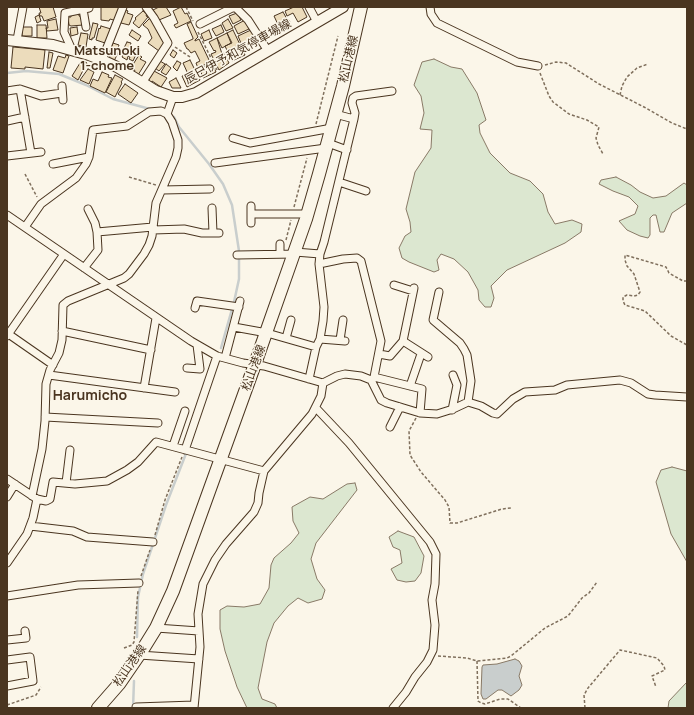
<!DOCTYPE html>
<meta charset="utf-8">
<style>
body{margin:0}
#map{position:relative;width:694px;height:715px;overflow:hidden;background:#fbf6e9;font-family:Manrope,sans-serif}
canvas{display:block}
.frame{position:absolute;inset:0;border:8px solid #4a3520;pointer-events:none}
</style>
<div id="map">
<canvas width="694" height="715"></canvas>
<div class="frame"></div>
</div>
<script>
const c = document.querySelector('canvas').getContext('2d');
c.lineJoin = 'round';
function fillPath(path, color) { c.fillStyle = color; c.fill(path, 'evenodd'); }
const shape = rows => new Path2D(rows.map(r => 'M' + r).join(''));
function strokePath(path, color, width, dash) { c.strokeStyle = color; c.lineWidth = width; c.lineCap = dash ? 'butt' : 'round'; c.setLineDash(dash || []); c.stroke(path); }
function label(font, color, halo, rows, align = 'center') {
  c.font = font + ' Manrope,"Noto Sans JP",sans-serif'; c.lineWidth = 3; c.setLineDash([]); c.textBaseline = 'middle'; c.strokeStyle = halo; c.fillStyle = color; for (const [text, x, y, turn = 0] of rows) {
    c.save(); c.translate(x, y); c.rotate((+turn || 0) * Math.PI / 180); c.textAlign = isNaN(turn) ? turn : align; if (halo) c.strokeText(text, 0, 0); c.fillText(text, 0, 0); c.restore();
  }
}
const green = shape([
 [434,59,451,67,462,69,477,93,486,120,479,125,480,133,490,153,510,173,530,181,543,194,548,212,555,224,572,220,582,224,581,232,565,243,507,270,491,286,494,298,491,307,485,307,479,300,478,290,468,272,454,259,441,254,437,260,439,270,434,272,409,262,402,258,399,248,405,236,411,232,410,222,406,209,415,172,431,148,432,130,420,129,424,113,421,96,414,85,422,62,434,59],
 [616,177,631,185,640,192,653,198,666,196,684,183,687,185,687,203,672,213,664,232,660,232,656,215,653,215,650,218,650,235,648,238,640,236,627,230,619,221,635,214,638,206,629,197,613,191,599,184,601,180,616,177],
 [672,467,687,471,687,562,671,534,656,482,661,470,672,467],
 [355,483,357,490,316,543,311,559,317,579,325,590,322,599,308,603,298,598,288,606,274,623,267,642,258,688,262,699,275,704,277,708,247,708,237,687,225,651,220,629,220,610,227,606,244,607,260,604,269,588,271,565,274,558,291,543,299,533,293,521,292,507,310,497,323,499,347,484,355,483],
 [398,531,414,537,424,556,421,573,415,581,406,582,397,580,391,569,402,563,400,550,393,547,389,537,398,531],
 [687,682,687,708,668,708,669,701,687,682]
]);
fillPath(green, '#dce7d0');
strokePath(green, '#887966', 1);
const water = shape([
 [515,659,519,661,522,666,519,676,522,685,519,690,511,696,502,690,498,690,486,699,483,699,481,694,482,667,483,665,497,664,515,659]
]);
fillPath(water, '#c9cecd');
strokePath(water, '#887966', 1);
strokePath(shape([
 [7,73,26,71,59,74,86,85,113,99,150,109],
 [174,117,179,127,209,164,223,184,232,205,239,251],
 [234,302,239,279,239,258],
 [221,348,232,309],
 [137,637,138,597,143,574,166,505,187,451],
 [133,708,134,681]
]), '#c9cecd', 2.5);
const building = shape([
 [39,7,53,7,56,17,44,21,42,16,40,16,39,13,41,13,39,7],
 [101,7,120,7,117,21,110,19,109,21,101,20,101,7],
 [159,7,166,7,171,15,159,20,153,10,159,7],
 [181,7,185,14,187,13,191,21,176,28,174,25,178,23,173,11,181,7],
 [294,7,302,7,307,17,298,22,293,13,287,16,285,11,294,7],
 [124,9,128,11,127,13,133,15,129,25,121,23,120,21,124,9],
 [143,11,147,14,146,16,148,17,139,28,133,23,136,19,135,18,143,11],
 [283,12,287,19,288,19,290,22,288,23,290,27,281,31,274,16,283,12],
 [237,13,241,20,233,24,229,16,237,13],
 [79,14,79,16,80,16,81,19,83,19,83,25,71,26,69,25,68,17,71,17,71,15,79,14],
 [39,15,41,21,37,23,35,17,39,15],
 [151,17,167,42,159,51,148,43,152,38,148,29,143,25,151,17],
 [56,19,58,30,47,31,46,28,48,28,47,21,56,19],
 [228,19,233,28,226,31,222,23,228,19],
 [245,20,249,29,238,34,234,26,245,20],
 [191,22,198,37,195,40,195,41,199,39,210,62,198,68,196,63,200,61,195,51,191,53,188,49,187,49,184,43,193,39,193,38,187,24,191,22],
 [93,23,98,24,94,38,92,38,92,40,89,39,93,23],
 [37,25,46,25,47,38,37,38,37,25],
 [221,25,224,32,216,36,212,29,221,25],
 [101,26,111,29,105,43,96,40,99,28,100,29,101,26],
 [22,27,32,27,32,36,22,36,22,27],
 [77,27,78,34,71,36,70,28,77,27],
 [132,30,141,36,138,41,129,35,132,30],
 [209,30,212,38,204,41,201,34,209,30],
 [233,30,245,55,232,61,225,46,232,43,227,33,233,30],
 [251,30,255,36,254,37,257,41,243,48,238,36,251,30],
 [81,33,88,34,86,47,78,45,81,33],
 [227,33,231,43,222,48,217,38,227,33],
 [217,38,222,54,224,53,229,63,219,70,211,54,216,52,215,50,214,51,209,42,217,38],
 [127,42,131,43,130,46,138,50,133,61,129,59,130,57,128,56,127,60,122,57,125,50,123,50,127,42],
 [113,43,119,45,118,48,120,49,114,61,109,58,110,56,108,55,113,43],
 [13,47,45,50,43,69,25,67,25,69,11,68,13,47],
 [173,50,177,53,174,58,170,55,173,50],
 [49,52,53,53,50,68,47,68,49,52],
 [66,55,69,56,63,73,53,70,58,56,65,58,66,55],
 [139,55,142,57,140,59,146,62,138,75,134,72,135,71,132,66,139,55],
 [190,60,200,80,187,87,182,76,188,74,183,63,190,60],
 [83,61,87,63,78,80,72,76,80,63,82,64,83,61],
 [160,61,165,64,159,71,155,68,160,61],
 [177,61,181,63,177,71,173,67,177,61],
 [212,63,216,72,203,78,201,72,205,70,203,67,212,63],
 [166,64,171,68,166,75,161,72,166,64],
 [88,69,94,72,89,84,80,80,88,69],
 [154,71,167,78,161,87,152,81,151,83,148,81,154,71],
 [102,72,109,75,108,77,112,78,105,93,90,86,93,79,98,81,102,72],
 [115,75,123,79,121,82,122,83,115,97,106,92,115,75],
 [176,78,181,88,172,88,169,82,176,78],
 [125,84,138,93,131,103,118,94,125,84]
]);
fillPath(building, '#ecdcbc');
strokePath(building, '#4a3520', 1);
const minor = shape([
 [235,7,248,20,268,51],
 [309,7,317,22],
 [430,7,431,14,437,23,517,62,538,66],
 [83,9,86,27],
 [200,24,234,7],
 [17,40,23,7],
 [72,50,64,32,65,13,89,8],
 [102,60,123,7],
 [142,83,168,43,154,18,146,7],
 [62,86,63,100],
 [20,89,31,153],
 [7,91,20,89,41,96,62,93],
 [335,114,354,119],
 [7,121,25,117],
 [233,138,250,143,332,128],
 [328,143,347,150],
 [7,156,41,152],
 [215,163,326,148],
 [53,164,89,157],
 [339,182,366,191],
 [162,190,210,189],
 [251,206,251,223],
 [212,208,213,233],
 [251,214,308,214],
 [7,215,191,341,217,356,243,363,264,366,323,383,337,376,345,374,361,376,371,380,381,400,387,403,420,413,437,414,453,409,468,402,481,406,493,413,497,414,513,399,525,392,555,390,567,385,620,380,631,383,648,394,655,395,687,397],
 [25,227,41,204,76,178,86,164,89,157,93,130,127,126,149,112,161,111,167,114],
 [153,230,184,229,202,233,219,233],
 [97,232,153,227],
 [280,244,280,254],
 [295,252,320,254],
 [237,255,294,254],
 [319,264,343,259,357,258,361,261,381,341,374,377,371,380],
 [84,268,98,250,97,232,95,223,88,209],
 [394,285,413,291],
 [439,292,433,320,460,343,464,349,467,355,471,381,468,402],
 [195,308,197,301,239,307],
 [234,327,267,333,316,347],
 [62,331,151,350],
 [7,333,53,365],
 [7,336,64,254],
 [286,338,291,320],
 [320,339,345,341],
 [340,340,343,320],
 [403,341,428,357],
 [379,354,390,356,403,341,414,288],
 [225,358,240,301],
 [187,368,200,369,197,345],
 [49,375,175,392],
 [374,377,422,389,420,413],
 [309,379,316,347,320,339,323,321,324,307,319,264,320,254,324,242,354,119,355,113,352,103,353,98,356,96,392,91],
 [410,386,421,354],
 [144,388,156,318],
 [316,408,349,443,430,542,436,554,435,584,432,600,435,625,433,650,427,662,415,677,406,692,393,708],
 [452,410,457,385,453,375],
 [45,417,158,423],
 [390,427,400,407],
 [173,446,185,411],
 [185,450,217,356],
 [7,479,37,499,46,501,50,499,53,482,75,484,107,481,127,470,138,462,156,442,264,471],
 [66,483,70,450],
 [32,496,42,449,45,421,46,384,50,370,59,353,62,340,63,305,68,301,124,278,129,274,144,254,149,245,152,236,156,203,176,157,178,148,178,140,172,122,167,114,173,97],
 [7,497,15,484],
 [30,526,73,531,87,537,153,542],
 [7,563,27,534,33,518,37,499],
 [7,596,78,585,139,583],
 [156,628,199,631],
 [7,640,26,638,25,631],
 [139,655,199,659],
 [7,660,30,657,33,681,7,686],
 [136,707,194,705],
 [194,708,200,647,198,614,203,584,215,560,226,544,254,512,258,503,259,493,264,471,312,414,321,396,323,383]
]);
const secondary = shape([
 [7,40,53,45,89,55,102,60,117,67,156,91,173,97,182,97,196,93,343,7]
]);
const primary = shape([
 [98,708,119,684,143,649,156,628,173,591,255,364,306,219,319,174,343,86,361,7]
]);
strokePath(minor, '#4a3520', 9);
strokePath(secondary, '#4a3520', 12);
strokePath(primary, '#4a3520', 14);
strokePath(shape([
 [186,7,193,21],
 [198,32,217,70],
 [175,47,190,57],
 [545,65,556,62,566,63,599,84,644,107,672,123,687,129],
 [540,73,549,96,553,102,569,114,587,120,599,127,596,138,598,145,603,154],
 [620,95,622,86,627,77,637,68,648,64],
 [316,124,338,36],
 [25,174,37,197],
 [129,177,156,185],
 [294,207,307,158],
 [286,240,291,220],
 [687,281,683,281,669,273,666,267,625,255,625,260,627,266,634,274,640,292,638,295,634,296,627,295,623,297,623,301,625,305,645,311,671,336,687,345],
 [416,418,409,431,410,455,421,472,445,500,449,507,450,523,457,523,502,509,511,508],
 [155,535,165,500,182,457],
 [141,576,150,550],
 [124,648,132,645,134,642,138,590],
 [438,656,467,658,477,661,507,658,511,656,545,628,568,616,582,598,589,593,597,582],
 [477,661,478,701,481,703,485,704,500,699,508,699,521,708],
 [7,705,36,695,41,687],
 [585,708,584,695,588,688,620,650,657,658,664,666,665,670,652,676,656,687]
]), '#7f6f5c', 1.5, [3, 2]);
strokePath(minor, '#fbf6e9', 7);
strokePath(secondary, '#fbf6e9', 10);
strokePath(primary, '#fbf6e9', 12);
label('12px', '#4a3520', '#fbf6e9', [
 ["辰巳伊予和気停車場線",238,52,-29],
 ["松山港線",349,59,-77],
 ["松山港線",254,368,-70],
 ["松山港線",130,666,-55]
]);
label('bold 13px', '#4a3520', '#fbf6e9', [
 ["Matsunoki",107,51],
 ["1-chome",107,66]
]);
label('bold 14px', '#4a3520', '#fbf6e9', [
 ["Harumicho",90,396]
]);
</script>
